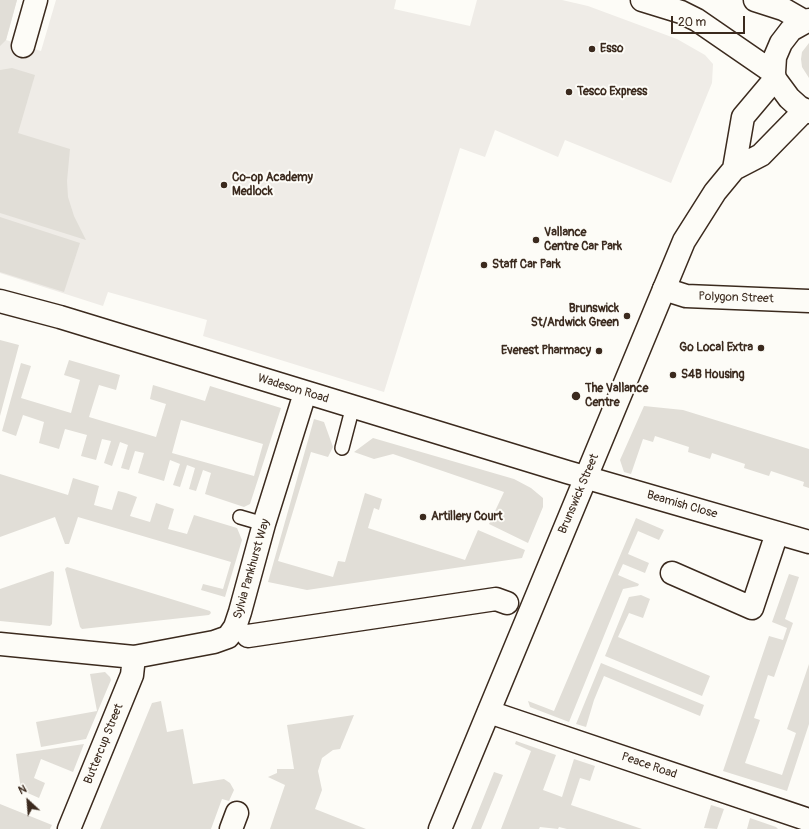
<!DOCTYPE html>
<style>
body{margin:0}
#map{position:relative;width:809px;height:829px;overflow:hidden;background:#fdfcf7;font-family:Pangolin,sans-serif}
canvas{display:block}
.north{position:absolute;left:8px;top:781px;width:40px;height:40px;-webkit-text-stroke:3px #fdfcf7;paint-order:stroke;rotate:334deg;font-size:11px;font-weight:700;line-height:16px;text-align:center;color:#3b2a1e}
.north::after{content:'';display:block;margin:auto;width:14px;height:18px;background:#3b2a1e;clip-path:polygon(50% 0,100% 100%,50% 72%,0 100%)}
.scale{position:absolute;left:671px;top:16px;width:74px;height:18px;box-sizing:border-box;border:2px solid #3b2a1e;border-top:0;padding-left:5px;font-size:12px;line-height:14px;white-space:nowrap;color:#3b2a1e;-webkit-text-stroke:3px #fdfcf7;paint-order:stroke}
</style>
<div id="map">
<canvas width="809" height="829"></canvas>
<div class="north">N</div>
<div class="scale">20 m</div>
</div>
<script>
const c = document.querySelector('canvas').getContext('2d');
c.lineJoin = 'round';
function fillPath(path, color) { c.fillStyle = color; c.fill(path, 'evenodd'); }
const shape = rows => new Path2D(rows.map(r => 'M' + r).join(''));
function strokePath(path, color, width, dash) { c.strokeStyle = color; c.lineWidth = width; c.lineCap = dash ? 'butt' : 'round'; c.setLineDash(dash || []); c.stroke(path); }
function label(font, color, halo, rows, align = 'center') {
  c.font = font + ' Pangolin,sans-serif'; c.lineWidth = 4; c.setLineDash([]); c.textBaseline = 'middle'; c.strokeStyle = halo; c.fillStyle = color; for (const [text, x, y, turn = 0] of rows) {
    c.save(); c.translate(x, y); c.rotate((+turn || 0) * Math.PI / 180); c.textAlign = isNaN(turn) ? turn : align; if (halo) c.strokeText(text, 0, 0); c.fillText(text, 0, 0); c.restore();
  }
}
fillPath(shape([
 [0,0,17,0,6,40,41,51,56,0,396,0,394,9,470,26,477,0,562,0,588,6,677,39,705,55,713,64,712,83,671,183,565,140,558,157,495,130,485,157,460,148,384,392,203,336,207,320,108,292,103,306,0,273]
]), '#efece7');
fillPath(shape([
 [0,0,17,0,6,40,0,46],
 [809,43,809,78,802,67,801,59,802,52],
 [12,68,35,75,18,133,70,149,67,181,68,197,74,216,86,240,0,213,0,70],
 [0,217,80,243,64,292,0,272],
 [0,340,19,345,0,416],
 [69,360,120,375,116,390,99,385,89,417,156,437,166,404,150,399,153,385,205,401,210,386,281,408,250,504,244,507,205,494,211,473,203,470,196,491,189,489,195,468,187,465,180,487,173,485,180,464,170,460,164,481,138,473,144,453,135,451,129,470,121,468,128,445,120,442,112,466,104,463,111,441,102,439,96,460,81,456,87,435,65,429,59,449,39,443,44,422,23,415,16,436,2,431,21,363,31,366,21,398,71,413,80,380,64,375],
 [181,420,263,444,254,476,172,453],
 [644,406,683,410,809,449,809,488,803,486,804,482,771,471,769,476,744,468,745,464,712,453,710,459,688,452,689,447,655,436,653,442,643,439,631,474,624,472,620,460],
 [314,419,324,422,333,447,328,457,311,452,278,561,333,577,338,561,345,562,365,493,382,499,379,510,374,508,368,528,465,560,478,530,525,550,522,558,307,590,268,582],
 [373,438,514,479,531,488,543,498,543,507,528,543,489,524,504,492,393,454,374,459,354,452],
 [0,474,68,495,73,478,99,486,94,505,112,510,118,491,126,493,137,497,130,516,150,522,156,503,174,509,168,529,187,534,194,515,237,528,242,540,225,597,201,590,203,584,223,589,231,562,78,517,69,544,65,544,55,517,0,537],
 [636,518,664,530,659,540,638,531,628,554,649,563,645,573,623,564,618,575,639,584,638,586,623,589,569,722,530,707,528,701,554,711],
 [67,567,210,611,211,613,209,615,82,629,80,627,65,569],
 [52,571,54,572,52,624,50,626,0,621,0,589],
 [789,574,799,577,785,619,793,623,774,677,768,675,754,718,760,720,745,763,782,775,796,733,787,729,809,664,809,724,787,791,723,771,769,636,783,640,787,628,772,622],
 [641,595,650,599,643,618,629,613,618,637,710,676,702,696,605,656,629,597],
 [601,663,704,705,700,716,604,676,594,700,586,727,576,724],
 [105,672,110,677,111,680,86,739,41,747,36,722,97,711,90,674],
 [161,701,167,732,183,729,193,784,224,779,230,783,234,790,229,801,222,799,211,829,100,829,152,703],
 [354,715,340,749,333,750,322,758,318,771,322,790,315,809,366,829,270,829,285,785,268,777,277,773,277,769,294,769,287,725],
 [516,741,556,755,543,790,562,797,574,759,595,766,590,781,580,778,571,805,642,829,567,829,559,827,558,829,540,827,539,829,501,829,531,751,515,744],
 [84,744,73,772,41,759,34,778,45,783,39,798,21,790,16,754],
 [494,772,503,775,481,829,471,829],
 [0,804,52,825,50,829,0,829],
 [711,805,724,809,717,829,704,828],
 [750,818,776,827,778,829,747,829]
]), '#e1ded7');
const lane = shape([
 [342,448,353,406],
 [240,517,264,524]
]);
const street = shape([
 [23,46,36,0],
 [664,289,686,296,809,301],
 [0,301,60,317,567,472,809,542],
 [672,573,752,608,777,533],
 [248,636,496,599,507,603],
 [0,644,134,657,214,642,228,637,235,627,240,612,264,524,305,393],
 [489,712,809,820],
 [69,829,132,675,134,657],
 [231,829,237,813]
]);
const secondary = shape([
 [734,169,743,117,775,79],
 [440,829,684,241,715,192,734,169,761,155,805,110]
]);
const highway = shape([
 [642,0,681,12,697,20,774,73],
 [755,0,783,9,804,21],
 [809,20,791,30,781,43,775,57,774,73,775,79,789,98,799,107,809,112]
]);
strokePath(lane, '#3b2a1e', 16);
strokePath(street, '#3b2a1e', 25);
strokePath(secondary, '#3b2a1e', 25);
strokePath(highway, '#3b2a1e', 25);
strokePath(lane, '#fdfcf7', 13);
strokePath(street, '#fdfcf7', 22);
strokePath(secondary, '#fdfcf7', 22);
strokePath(highway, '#fdfcf7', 22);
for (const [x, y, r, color] of [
 [592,49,4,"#3b2a1e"],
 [569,92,4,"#3b2a1e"],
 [224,185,4,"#3b2a1e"],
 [536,240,4,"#3b2a1e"],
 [484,265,4,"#3b2a1e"],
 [627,316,4,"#3b2a1e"],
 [761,348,4,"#3b2a1e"],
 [599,351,4,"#3b2a1e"],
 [673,375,4,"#3b2a1e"],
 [576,396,5,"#3b2a1e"],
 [423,517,4,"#3b2a1e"]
]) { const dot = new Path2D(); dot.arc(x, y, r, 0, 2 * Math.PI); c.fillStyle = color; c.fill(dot); strokePath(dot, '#fdfcf7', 1.5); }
label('bold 12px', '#3b2a1e', '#fdfcf7', [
 ["Esso",600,49],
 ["Tesco Express",577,92],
 ["Co-op Academy",232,178],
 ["Medlock",232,192],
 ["Vallance",544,233],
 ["Centre Car Park",544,247],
 ["Staff Car Park",492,265],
 ["Brunswick",619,309,"right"],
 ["St/Ardwick Green",619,323,"right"],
 ["Go Local Extra",753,348,"right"],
 ["Everest Pharmacy",591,351,"right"],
 ["S4B Housing",681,375],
 ["The Vallance",585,389],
 ["Centre",585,403],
 ["Artillery Court",431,517]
], 'left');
label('12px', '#3b2a1e', '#fdfcf7', [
 ["Polygon Street",736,298,2],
 ["Wadeson Road",293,389,17],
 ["Brunswick Street",579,494,-67],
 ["Beamish Close",682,505,16],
 ["Sylvia Pankhurst Way",252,569,-74],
 ["Buttercup Street",104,744,-68],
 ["Peace Road",649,766,19]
]);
</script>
